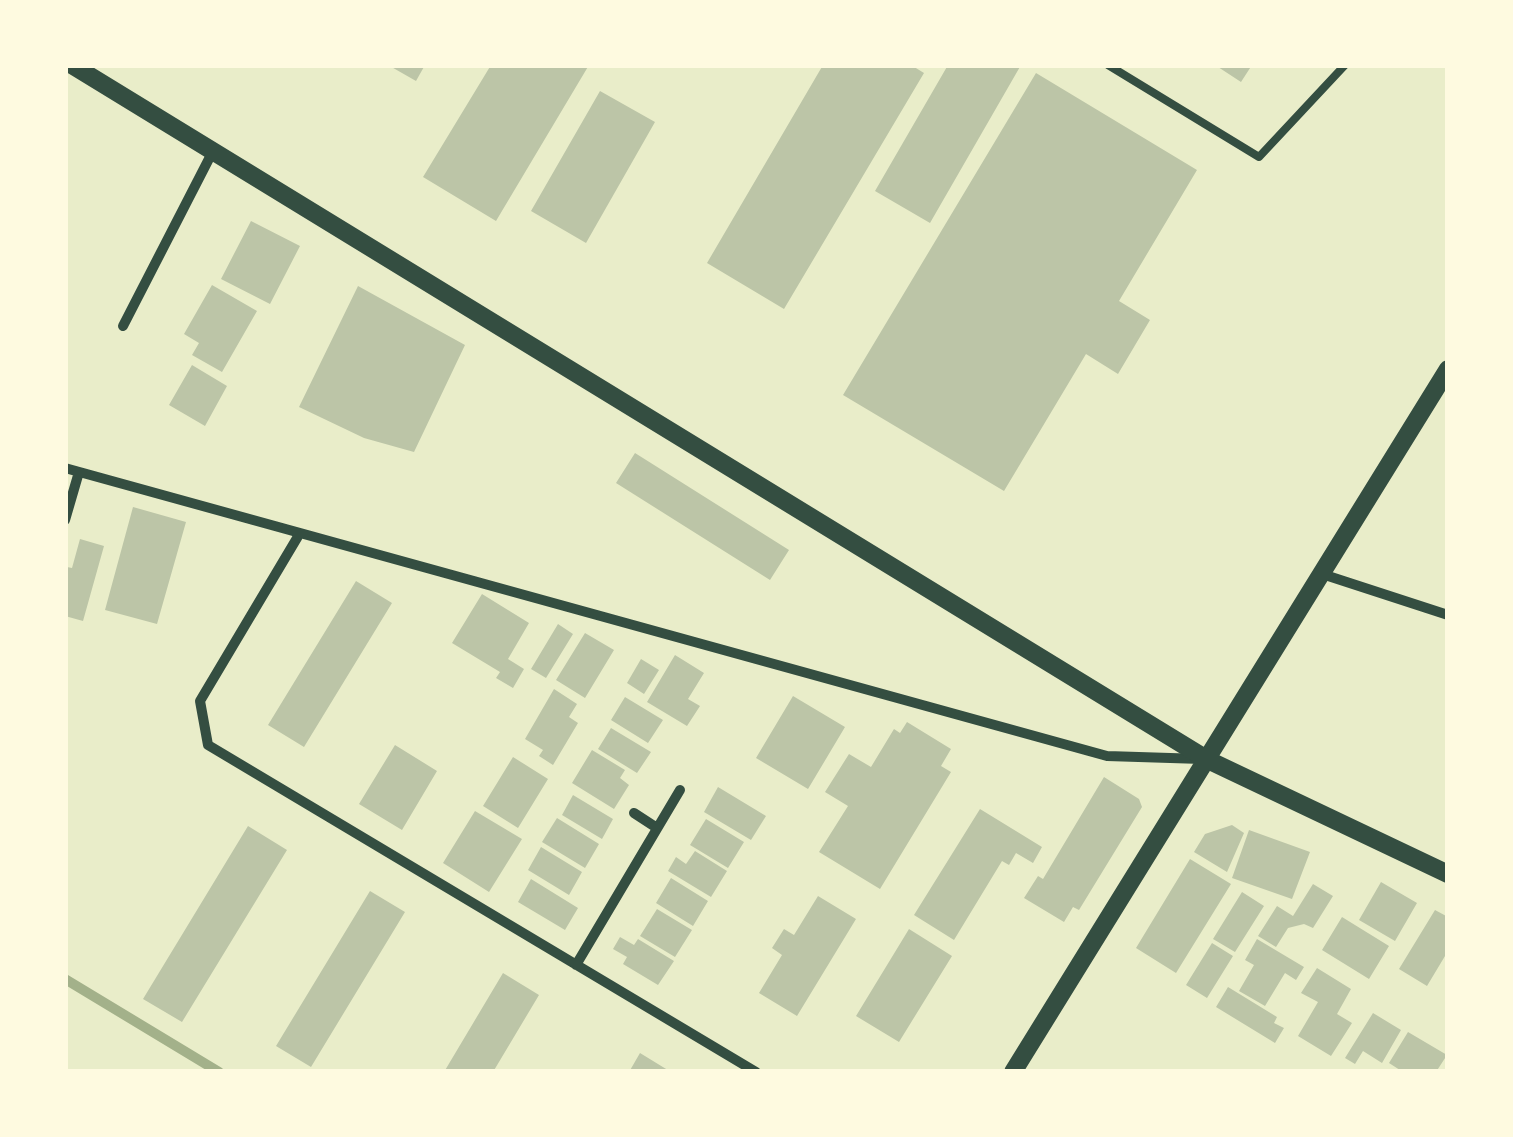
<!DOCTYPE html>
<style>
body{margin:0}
#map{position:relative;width:1513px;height:1137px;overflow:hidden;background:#e9edc9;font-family:Raleway,sans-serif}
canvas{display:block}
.frame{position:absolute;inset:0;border:68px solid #fefae0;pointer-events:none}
</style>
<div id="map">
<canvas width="1513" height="1137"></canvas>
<div class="frame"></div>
</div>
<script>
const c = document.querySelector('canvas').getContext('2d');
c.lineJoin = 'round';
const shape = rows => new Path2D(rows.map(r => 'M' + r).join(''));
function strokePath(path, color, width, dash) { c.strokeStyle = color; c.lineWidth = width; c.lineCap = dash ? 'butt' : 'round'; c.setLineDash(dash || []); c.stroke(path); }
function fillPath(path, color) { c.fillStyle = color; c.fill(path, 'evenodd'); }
strokePath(shape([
 [65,979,219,1072]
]), '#a3b18a', 10);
fillPath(shape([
 [388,65,425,65,416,81],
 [491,65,589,65,496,221,423,177],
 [823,65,911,65,924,73,784,309,707,263],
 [948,65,1021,65,930,223,875,191],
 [1215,65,1252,65,1241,82],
 [1036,73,1197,170,1119,301,1150,320,1118,374,1086,354,1004,491,843,395],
 [600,91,655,122,586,243,531,211],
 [251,221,300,246,270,304,221,279],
 [212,285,257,311,222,372,192,355,199,343,184,334],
 [358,286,465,345,414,452,364,438,299,407],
 [192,365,227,386,205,426,169,405],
 [635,453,789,550,770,580,616,483],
 [133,507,186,522,157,624,105,610],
 [80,539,104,546,83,621,65,616,65,573,67,567,72,568],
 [356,581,392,603,304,747,268,725],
 [482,594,529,623,508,659,524,669,513,688,496,678,500,672,452,643],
 [558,624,573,634,546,678,531,669],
 [585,633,614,650,585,698,556,680],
 [675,655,704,673,688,699,700,706,687,726,647,702],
 [641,659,659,670,644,694,627,683],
 [554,689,577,704,569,717,578,723,553,765,539,756,543,750,525,739],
 [793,696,845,727,808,789,756,758],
 [625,697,663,720,648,743,611,720],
 [907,722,951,749,941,766,951,772,880,889,819,852,848,806,825,792,849,754,871,767,894,729,900,733],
 [611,728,651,752,637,773,598,749],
 [395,745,437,771,402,830,359,804],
 [592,750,625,770,620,778,629,785,614,809,572,783],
 [513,757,548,779,518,828,483,806],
 [1104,777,1139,799,1142,807,1079,910,1073,907,1064,922,1024,898,1038,876,1043,879],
 [718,787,766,816,751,840,704,812],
 [573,795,613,819,602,839,562,815],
 [980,809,1042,847,1033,863,1016,853,1009,865,1002,861,954,940,914,915],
 [475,811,522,839,489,892,443,863],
 [557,818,599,844,585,868,542,842],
 [706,819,744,842,728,868,690,845],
 [1232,825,1244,833,1227,872,1194,852,1205,834],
 [248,826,287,850,182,1022,143,999],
 [1249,830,1310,852,1292,899,1232,878],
 [541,847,582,872,569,895,528,870],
 [695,851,727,871,711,897,668,871,676,857,686,864],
 [1190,859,1231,884,1176,973,1136,948],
 [671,878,708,901,693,926,656,903],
 [531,879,578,908,565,930,518,902],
 [1381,882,1417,903,1395,941,1359,920],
 [1313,884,1333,896,1313,928,1304,924,1288,928,1276,947,1258,936,1277,906,1293,916],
 [370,891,405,912,311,1067,276,1046],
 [1242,892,1264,906,1235,952,1213,939],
 [818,896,856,919,797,1016,759,993,782,955,772,948,784,929,794,935],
 [657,909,692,930,675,957,640,936],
 [1435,910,1448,917,1448,951,1427,986,1399,969],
 [1342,917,1389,946,1369,979,1322,950],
 [909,929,952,956,899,1042,856,1016],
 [620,937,634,945,638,939,674,961,658,985,623,964,627,957,613,949],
 [1257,939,1304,967,1296,980,1285,973,1265,1006,1239,991,1254,965,1245,960],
 [1212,943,1233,956,1207,998,1186,985],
 [1317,968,1351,989,1337,1014,1352,1023,1331,1056,1298,1036,1318,1002,1301,993],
 [503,973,539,995,493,1072,444,1072],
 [1228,987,1277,1017,1274,1023,1284,1028,1275,1043,1216,1007],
 [1373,1013,1401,1030,1382,1063,1363,1051,1355,1064,1345,1058],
 [1408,1032,1447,1055,1436,1072,1403,1072,1389,1063],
 [640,1053,671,1072,629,1072]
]), '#bcc5a7');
strokePath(shape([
 [1108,65,1259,157,1345,65]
]), '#344e41', 8);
strokePath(shape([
 [123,326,213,151],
 [65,468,1107,756,1202,759],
 [65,520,79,472],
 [300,533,200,701,208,745,756,1072],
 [1322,574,1448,615],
 [634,813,657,828],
 [576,965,680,790]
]), '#344e41', 10);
strokePath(shape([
 [72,65,1208,760,1448,874],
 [1013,1072,1448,369]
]), '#344e41', 18);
</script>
